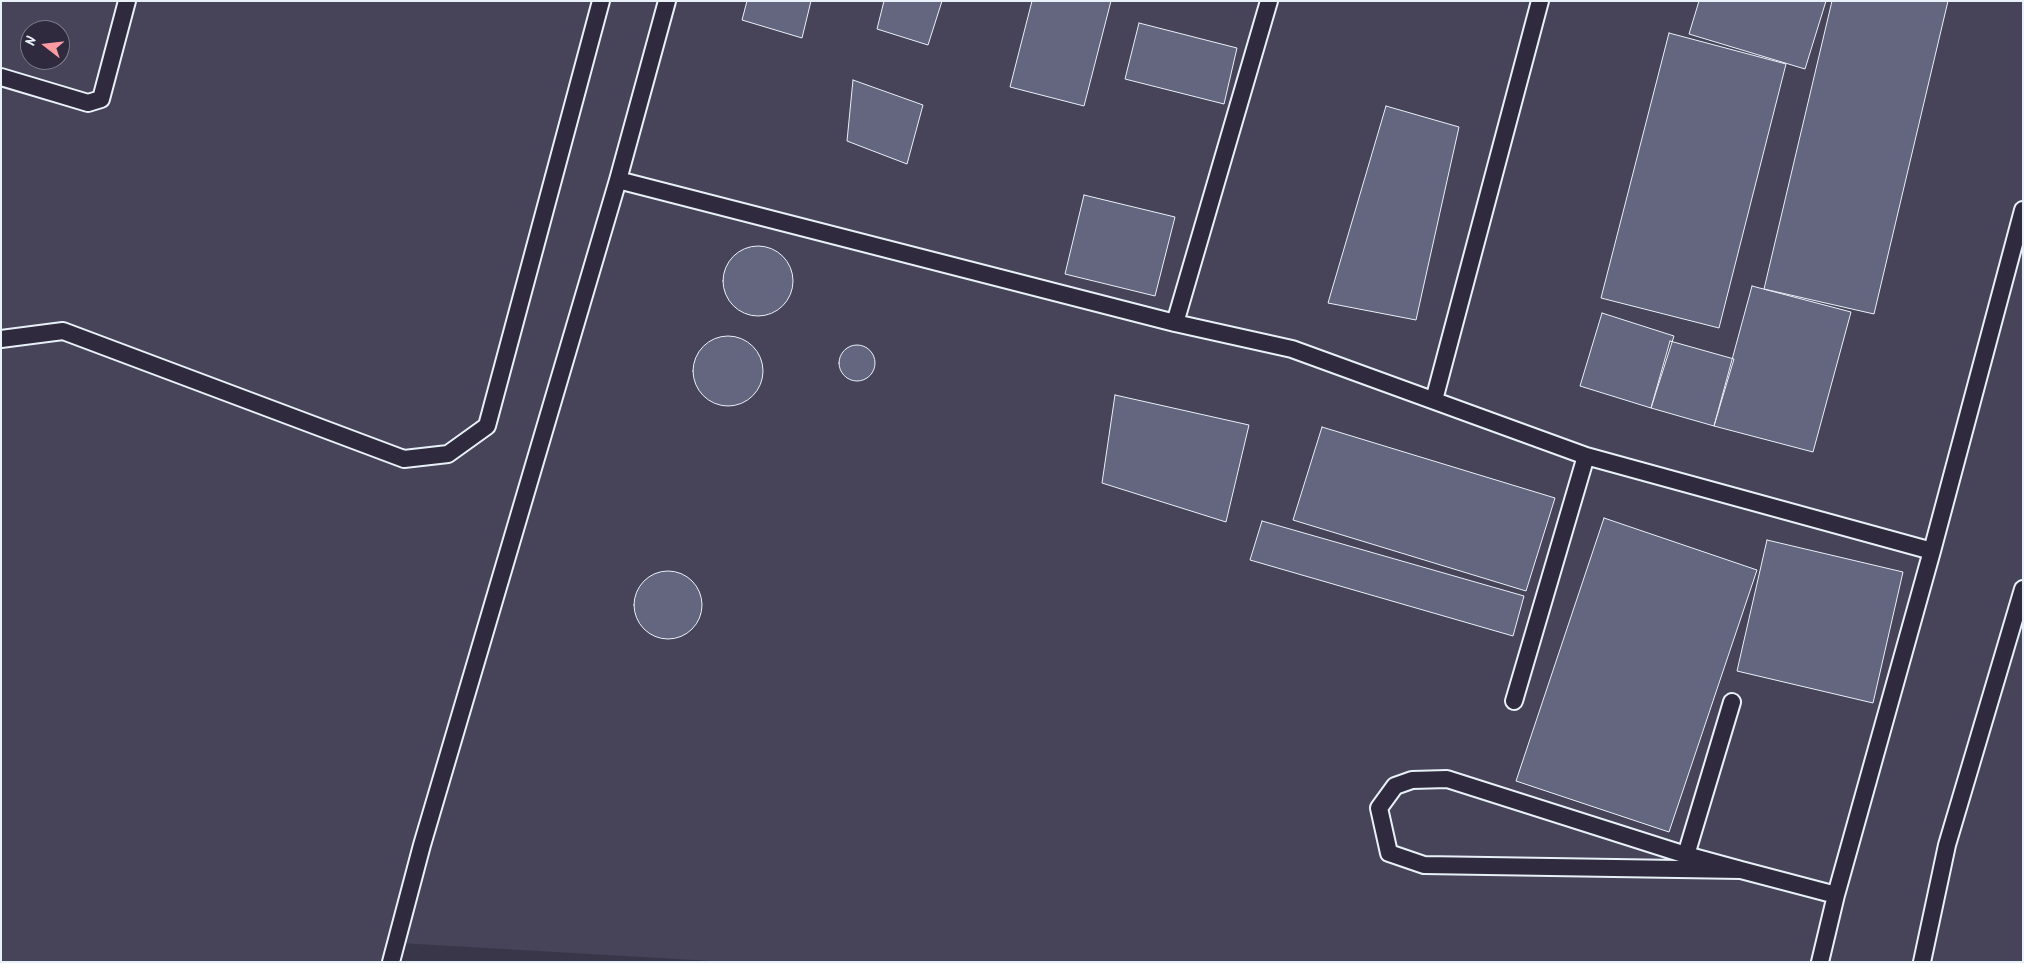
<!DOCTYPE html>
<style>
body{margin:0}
#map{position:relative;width:2024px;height:963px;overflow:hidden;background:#3a364a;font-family:Kalam,sans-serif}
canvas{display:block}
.frame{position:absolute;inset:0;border:2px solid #e8f1f8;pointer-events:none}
.north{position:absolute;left:20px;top:20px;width:50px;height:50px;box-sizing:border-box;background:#2f2a3d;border:1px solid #797a88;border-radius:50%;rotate:286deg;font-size:14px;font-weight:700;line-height:20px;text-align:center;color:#e8f1f8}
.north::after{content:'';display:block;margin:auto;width:18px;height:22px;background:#ff9aa2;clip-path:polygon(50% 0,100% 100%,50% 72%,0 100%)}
</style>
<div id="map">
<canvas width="2024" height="963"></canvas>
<div class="frame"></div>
<div class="north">N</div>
</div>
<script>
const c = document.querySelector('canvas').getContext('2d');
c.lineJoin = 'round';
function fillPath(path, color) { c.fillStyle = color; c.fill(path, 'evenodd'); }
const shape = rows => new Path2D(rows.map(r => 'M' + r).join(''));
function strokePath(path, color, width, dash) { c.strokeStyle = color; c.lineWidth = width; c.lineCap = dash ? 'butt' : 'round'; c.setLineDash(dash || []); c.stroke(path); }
fillPath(shape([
 [1,1,2023,1,2023,962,729,962,400,943,393,962,1,962],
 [30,30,60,30,60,60,30,60]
]), '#47445a');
const building = shape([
 [747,1,811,1,802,38,742,20,747,1],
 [884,1,942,1,928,45,877,29,884,1],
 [1032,1,1111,1,1084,106,1010,87,1032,1],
 [1699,1,1826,1,1805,69,1689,34,1699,1],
 [1832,1,1948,1,1874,314,1764,289,1832,1],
 [1139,23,1237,48,1224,104,1125,79,1139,23],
 [1669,33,1786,64,1719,328,1601,298,1669,33],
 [853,80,923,105,907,164,847,141,853,80],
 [1386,106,1459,127,1416,320,1328,303,1386,106],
 [1084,195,1175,217,1155,296,1065,274,1084,195],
 '723 281a35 35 0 1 1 70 0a35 35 0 1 1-70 0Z',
 [1752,286,1851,312,1813,452,1714,426,1752,286],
 [1602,313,1674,336,1651,408,1580,386,1602,313],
 '693 371a35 35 0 1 1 70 0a35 35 0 1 1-70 0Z',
 [1670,341,1734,359,1714,426,1651,408,1670,341],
 '839 363a18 18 0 1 1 36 0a18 18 0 1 1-36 0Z',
 [1115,395,1249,425,1226,522,1102,483,1115,395],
 [1322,427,1555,498,1526,591,1293,520,1322,427],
 [1604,518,1757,570,1669,832,1516,781,1604,518],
 [1262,521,1524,596,1513,636,1250,560,1262,521],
 [1767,540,1903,572,1873,703,1737,671,1767,540],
 '634 605a34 34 0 1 1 68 0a34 34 0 1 1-68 0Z'
]);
fillPath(building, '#64657f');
strokePath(building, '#e8f1f8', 1);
const service = shape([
 [1,77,88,103,101,99,127,1],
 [618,180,1175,323,1292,349,1586,456,1932,551],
 [1175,323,1269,1],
 [1,339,63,331,404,459,448,454,487,426,601,1],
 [1434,400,1540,1],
 [1514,701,1586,456],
 [1686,855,1732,702],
 [1741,870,1686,855,1447,779,1412,780,1395,786,1379,808,1389,853,1424,865,1741,870,1836,895],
 [391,962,422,845,618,180,667,1],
 [1820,962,1836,895,1932,551,2023,210],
 [1922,962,1947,845,2023,589]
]);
strokePath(service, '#e8f1f8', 20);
strokePath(service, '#2f2a3d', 16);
</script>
